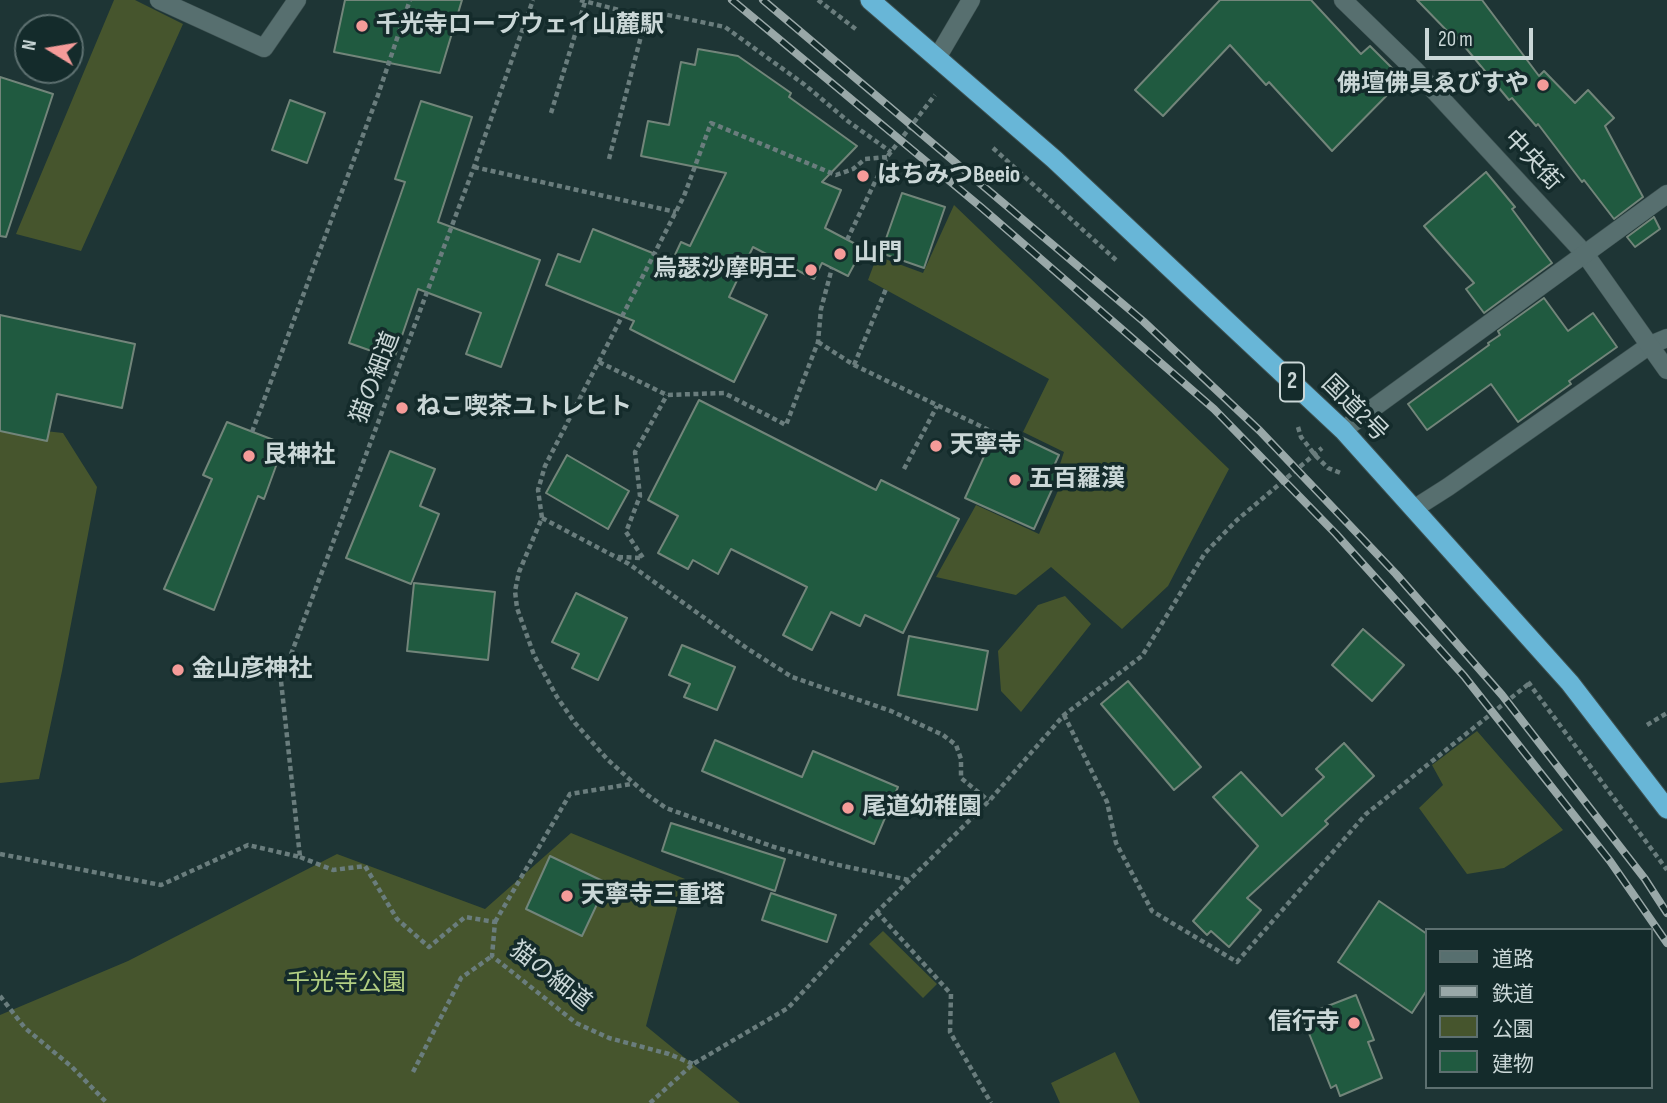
<!DOCTYPE html>
<meta charset="utf-8">
<style>
body{margin:0}
#map{position:relative;width:1667px;height:1103px;overflow:hidden;background:#1e3535;font-family:"Sofia Sans Condensed","Noto Sans JP",sans-serif}
canvas{display:block}
.legend{position:absolute;left:1425px;top:928px;width:228px;height:161px;box-sizing:border-box;background:#142b2b;border:2px solid #5d7070;margin:0;padding:9px 12px;list-style:none;font-size:21px;color:#cad7d7}
.legend li{display:flex;align-items:center;gap:14px;height:35px}
.legend b{width:35px;border:2px solid #5d7070}
.north{position:absolute;left:14px;top:14px;width:70px;height:70px;box-sizing:border-box;background:#142b2b;border:2px solid #5d7070;border-radius:50%;rotate:281deg;font-size:19px;font-weight:700;line-height:28px;text-align:center;color:#cad7d7}
.north::after{content:'';display:block;margin:auto;width:24px;height:32px;background:#f59b99;clip-path:polygon(50% 0,100% 100%,50% 72%,0 100%)}
.scale{position:absolute;left:1425px;top:28px;width:108px;height:32px;box-sizing:border-box;border:4px solid #cad7d7;border-top:0;padding-left:9px;font-size:21px;line-height:24px;white-space:nowrap;color:#cad7d7;-webkit-text-stroke:5px #142b2b;paint-order:stroke}
</style>
<div id="map">
<canvas width="1667" height="1103"></canvas>
<ul class="legend">
<li><b style="height:9px;background:#576f6f"></b>道路</li>
<li><b style="height:9px;background:#99a8a8"></b>鉄道</li>
<li><b style="height:19px;background:#46552d"></b>公園</li>
<li><b style="height:19px;background:#205a40"></b>建物</li>
</ul>
<div class="north">N</div>
<div class="scale">20 m</div>
</div>
<script>
const c = document.querySelector('canvas').getContext('2d');
c.lineJoin = 'round';
function fillPath(path, color) { c.fillStyle = color; c.fill(path, 'evenodd'); }
const shape = rows => new Path2D(rows.map(r => 'M' + r).join(''));
function strokePath(path, color, width, dash) { c.strokeStyle = color; c.lineWidth = width; c.lineCap = dash ? 'butt' : 'round'; c.setLineDash(dash || []); c.stroke(path); }
function label(font, color, halo, rows, align = 'center') {
  c.font = font + ' "Sofia Sans Condensed","Noto Sans JP",sans-serif'; c.lineWidth = 7; c.setLineDash([]); c.textBaseline = 'middle'; c.strokeStyle = halo; c.fillStyle = color; for (const [text, x, y, turn = 0] of rows) {
    c.save(); c.translate(x, y); c.rotate((+turn || 0) * Math.PI / 180); c.textAlign = isNaN(turn) ? turn : align; if (halo) c.strokeText(text, 0, 0); c.fillText(text, 0, 0); c.restore();
  }
}
fillPath(shape([
 [114,0,135,0,183,24,81,251,16,234],
 [954,205,1229,469,1168,586,1122,629,1051,567,1016,595,936,577,976,505,1039,534,1067,470,1060,464,1064,452,1023,432,1049,379,868,280,877,256,923,273],
 [0,426,63,433,97,487,62,671,39,779,0,783],
 [1065,596,1091,624,1021,712,1001,691,998,651,1038,605],
 [1477,731,1563,830,1504,868,1467,874,1419,808,1443,785,1432,765],
 [571,833,685,879,646,1026,740,1103,0,1103,0,1015,128,961,337,854,485,909],
 [883,931,937,984,923,998,869,944],
 [1115,1052,1140,1103,1060,1103,1051,1083]
]), '#46552d');
const building = shape([
 [345,0,462,0,440,73,334,52,345,0],
 [1220,0,1311,0,1361,54,1370,46,1403,79,1332,151,1269,82,1266,85,1230,45,1163,116,1135,90,1220,0],
 [1417,0,1482,0,1539,76,1544,71,1575,103,1588,90,1614,118,1605,126,1643,197,1614,219,1584,180,1582,182,1538,124,1536,126,1512,98,1509,100,1455,35,1453,37,1417,0],
 [698,49,738,56,791,93,789,97,857,146,822,182,841,190,825,228,863,248,848,276,822,263,814,279,753,247,729,297,767,315,734,382,630,329,634,321,546,285,558,254,580,262,593,229,665,258,668,254,674,257,681,242,690,246,726,173,641,156,648,121,669,125,681,62,695,65,698,49],
 [0,77,53,94,6,237,0,236,0,77],
 [290,100,325,113,307,163,272,150,290,100],
 [421,101,472,117,438,222,540,260,501,367,466,354,481,313,418,289,394,359,349,343,405,182,395,179,421,101],
 [1486,172,1515,207,1512,209,1552,263,1484,313,1466,289,1474,283,1424,226,1486,172],
 [902,193,945,207,924,268,881,253,902,193],
 [1654,217,1660,229,1635,247,1627,237,1654,217],
 [1544,298,1568,331,1593,313,1617,347,1569,381,1571,384,1518,422,1491,384,1427,430,1408,404,1489,345,1488,343,1500,335,1498,331,1544,298],
 [0,315,135,344,122,408,57,394,47,441,0,431,0,315],
 [699,400,876,490,881,480,959,519,903,633,865,615,860,626,831,612,812,650,783,635,807,587,731,549,718,574,693,560,688,569,658,553,678,516,648,500,699,400],
 [227,422,284,444,264,499,258,496,214,610,164,589,212,479,203,475,227,422],
 [1015,434,1059,455,1053,468,1060,472,1034,529,965,498,991,441,1008,449,1015,434],
 [390,451,435,469,420,506,439,514,411,584,346,558,390,451],
 [567,455,629,491,608,529,546,493,567,455],
 [414,583,495,592,488,660,407,651,414,583],
 [576,593,627,618,598,680,572,668,579,654,552,642,576,593],
 [1363,629,1404,665,1372,701,1332,665,1363,629],
 [909,636,988,651,977,710,898,695,909,636],
 [682,645,735,667,717,710,684,697,690,684,669,675,682,645],
 [1128,681,1201,767,1174,790,1101,704,1128,681],
 [715,740,802,777,813,751,898,787,874,844,702,771,715,740],
 [1344,743,1374,776,1325,821,1328,824,1247,898,1261,910,1229,947,1211,931,1207,935,1193,921,1258,846,1213,797,1241,772,1282,816,1324,777,1316,769,1344,743],
 [671,823,785,859,775,891,662,851,671,823],
 [550,856,607,883,582,936,526,909,550,856],
 [771,893,836,915,827,942,762,920,771,893],
 [1379,901,1427,934,1427,990,1412,1013,1338,962,1379,901],
 [1356,995,1374,1040,1368,1042,1382,1078,1340,1096,1336,1085,1331,1088,1302,1016,1356,995]
]);
fillPath(building, '#205a40');
strokePath(building, '#72857a', 2);
const service = shape([
 [1415,508,1448,487,1650,345,1667,338]
]);
const pedestrian = shape([
 [1343,0,1416,71,1585,254,1667,370]
]);
const minor = shape([
 [159,0,264,48,297,0],
 [937,58,971,0],
 [1343,430,1667,194]
]);
const trunk = shape([
 [870,0,1054,159,1343,430,1570,683,1667,809]
]);
strokePath(service, '#3d5151', 19);
strokePath(pedestrian, '#3d5151', 19);
strokePath(minor, '#3d5151', 19);
strokePath(trunk, '#3d5151', 21);
strokePath(shape([
 [580,0,646,17,649,11,725,27,805,85,849,122,891,152],
 [818,0,857,30],
 [551,113,585,2],
 [993,148,1116,260],
 [887,157,865,159,853,169,836,175,711,123,684,196,545,466,538,490,542,518,519,572,515,591,517,608,534,655,557,697,575,723,608,760,646,794,666,808,774,847,834,864,909,880],
 [609,159,646,17],
 [474,167,676,212],
 [847,240,887,157,935,95],
 [818,342,854,365,1001,436],
 [599,362,667,395,724,393,786,425,818,342,821,309,832,268],
 [854,365,886,289],
 [1298,427,1301,437,1315,455,1328,468,1343,474],
 [252,432,378,95,410,0],
 [904,469,937,406],
 [542,518,629,564,748,649,792,677,891,711,943,735,956,745,961,759,961,778,989,801],
 [618,557,643,558,626,532,640,496,635,452,667,395],
 [1528,682,1667,870],
 [1064,715,1107,802,1116,843,1152,911,1237,962,1366,814,1531,682],
 [1647,725,1667,713],
 [0,854,161,885,248,845,300,857,281,681,474,167,533,0],
 [300,857,333,870,365,866,397,919,429,947,465,917,495,922,492,956,576,1023,609,1038,669,1054,693,1064],
 [877,912,951,994,950,1032,991,1103],
 [495,922,570,794,631,784],
 [0,996,25,1028,72,1067,107,1103],
 [413,1072,461,978,492,956],
 [650,1103,693,1064,788,1008,877,912,989,801,1064,715,1142,656,1205,553,1237,520,1322,448]
]), '#6a7d7d', 4.5, [5, 3.5]);
strokePath(service, '#576f6f', 18);
strokePath(pedestrian, '#576f6f', 18);
strokePath(minor, '#576f6f', 18);
strokePath(trunk, '#68b6d7', 19);
const rail = shape([
 [732,0,982,208,1214,409,1336,534,1464,676,1610,861,1667,943],
 [763,0,1143,321,1260,431,1396,574,1502,695,1645,879,1667,913]
]);
strokePath(rail, '#99a8a8', 8);
strokePath(rail, '#142b2b', 5, [16]);
for (const [x, y, r, color] of [
 [362,26,7,"#f59b99"],
 [1543,85,7,"#f59b99"],
 [863,176,7,"#f59b99"],
 [840,254,7,"#f59b99"],
 [811,270,7,"#f59b99"],
 [402,408,7,"#f59b99"],
 [936,446,7,"#f59b99"],
 [249,456,7,"#f59b99"],
 [1015,480,7,"#f59b99"],
 [178,670,7,"#f59b99"],
 [848,808,7,"#f59b99"],
 [567,896,7,"#f59b99"],
 [1354,1023,7,"#f59b99"]
]) { const dot = new Path2D(); dot.arc(x, y, r, 0, 2 * Math.PI); c.fillStyle = color; c.fill(dot); strokePath(dot, '#142b2b', 2.5); }
for (const [x, y, w] of [
 [1292,382,24]
]) { const box = new Path2D(); box.roundRect(x - w / 2, y - 19.5, w, 39, 5); c.fillStyle = '#142b2b'; c.fill(box); strokePath(box, '#cad7d7', 2); }
label('bold 23px', '#cad7d7', null, [
 ["2",1292,382]
]);
label('bold 24px', '#cad7d7', '#142b2b', [
 ["千光寺ロープウェイ山麓駅",376,26],
 ["佛壇佛具ゑびすや",1529,85,"right"],
 ["はちみつBeeio",877,176],
 ["山門",854,254],
 ["烏瑟沙摩明王",797,270,"right"],
 ["ねこ喫茶ユトレヒト",416,408],
 ["天寧寺",950,446],
 ["艮神社",263,456],
 ["五百羅漢",1029,480],
 ["金山彦神社",192,670],
 ["尾道幼稚園",862,808],
 ["天寧寺三重塔",581,896],
 ["信行寺",1340,1023,"right"]
], 'left');
label('24px', '#cad7d7', '#142b2b', [
 ["中央街",1532,161,47],
 ["猫の細道",376,378,-69],
 ["国道2号",1354,409,45],
 ["猫の細道",550,977,38]
]);
label('24px', '#b1ce82', '#142b2b', [
 ["千光寺公園",346,984]
]);
</script>
